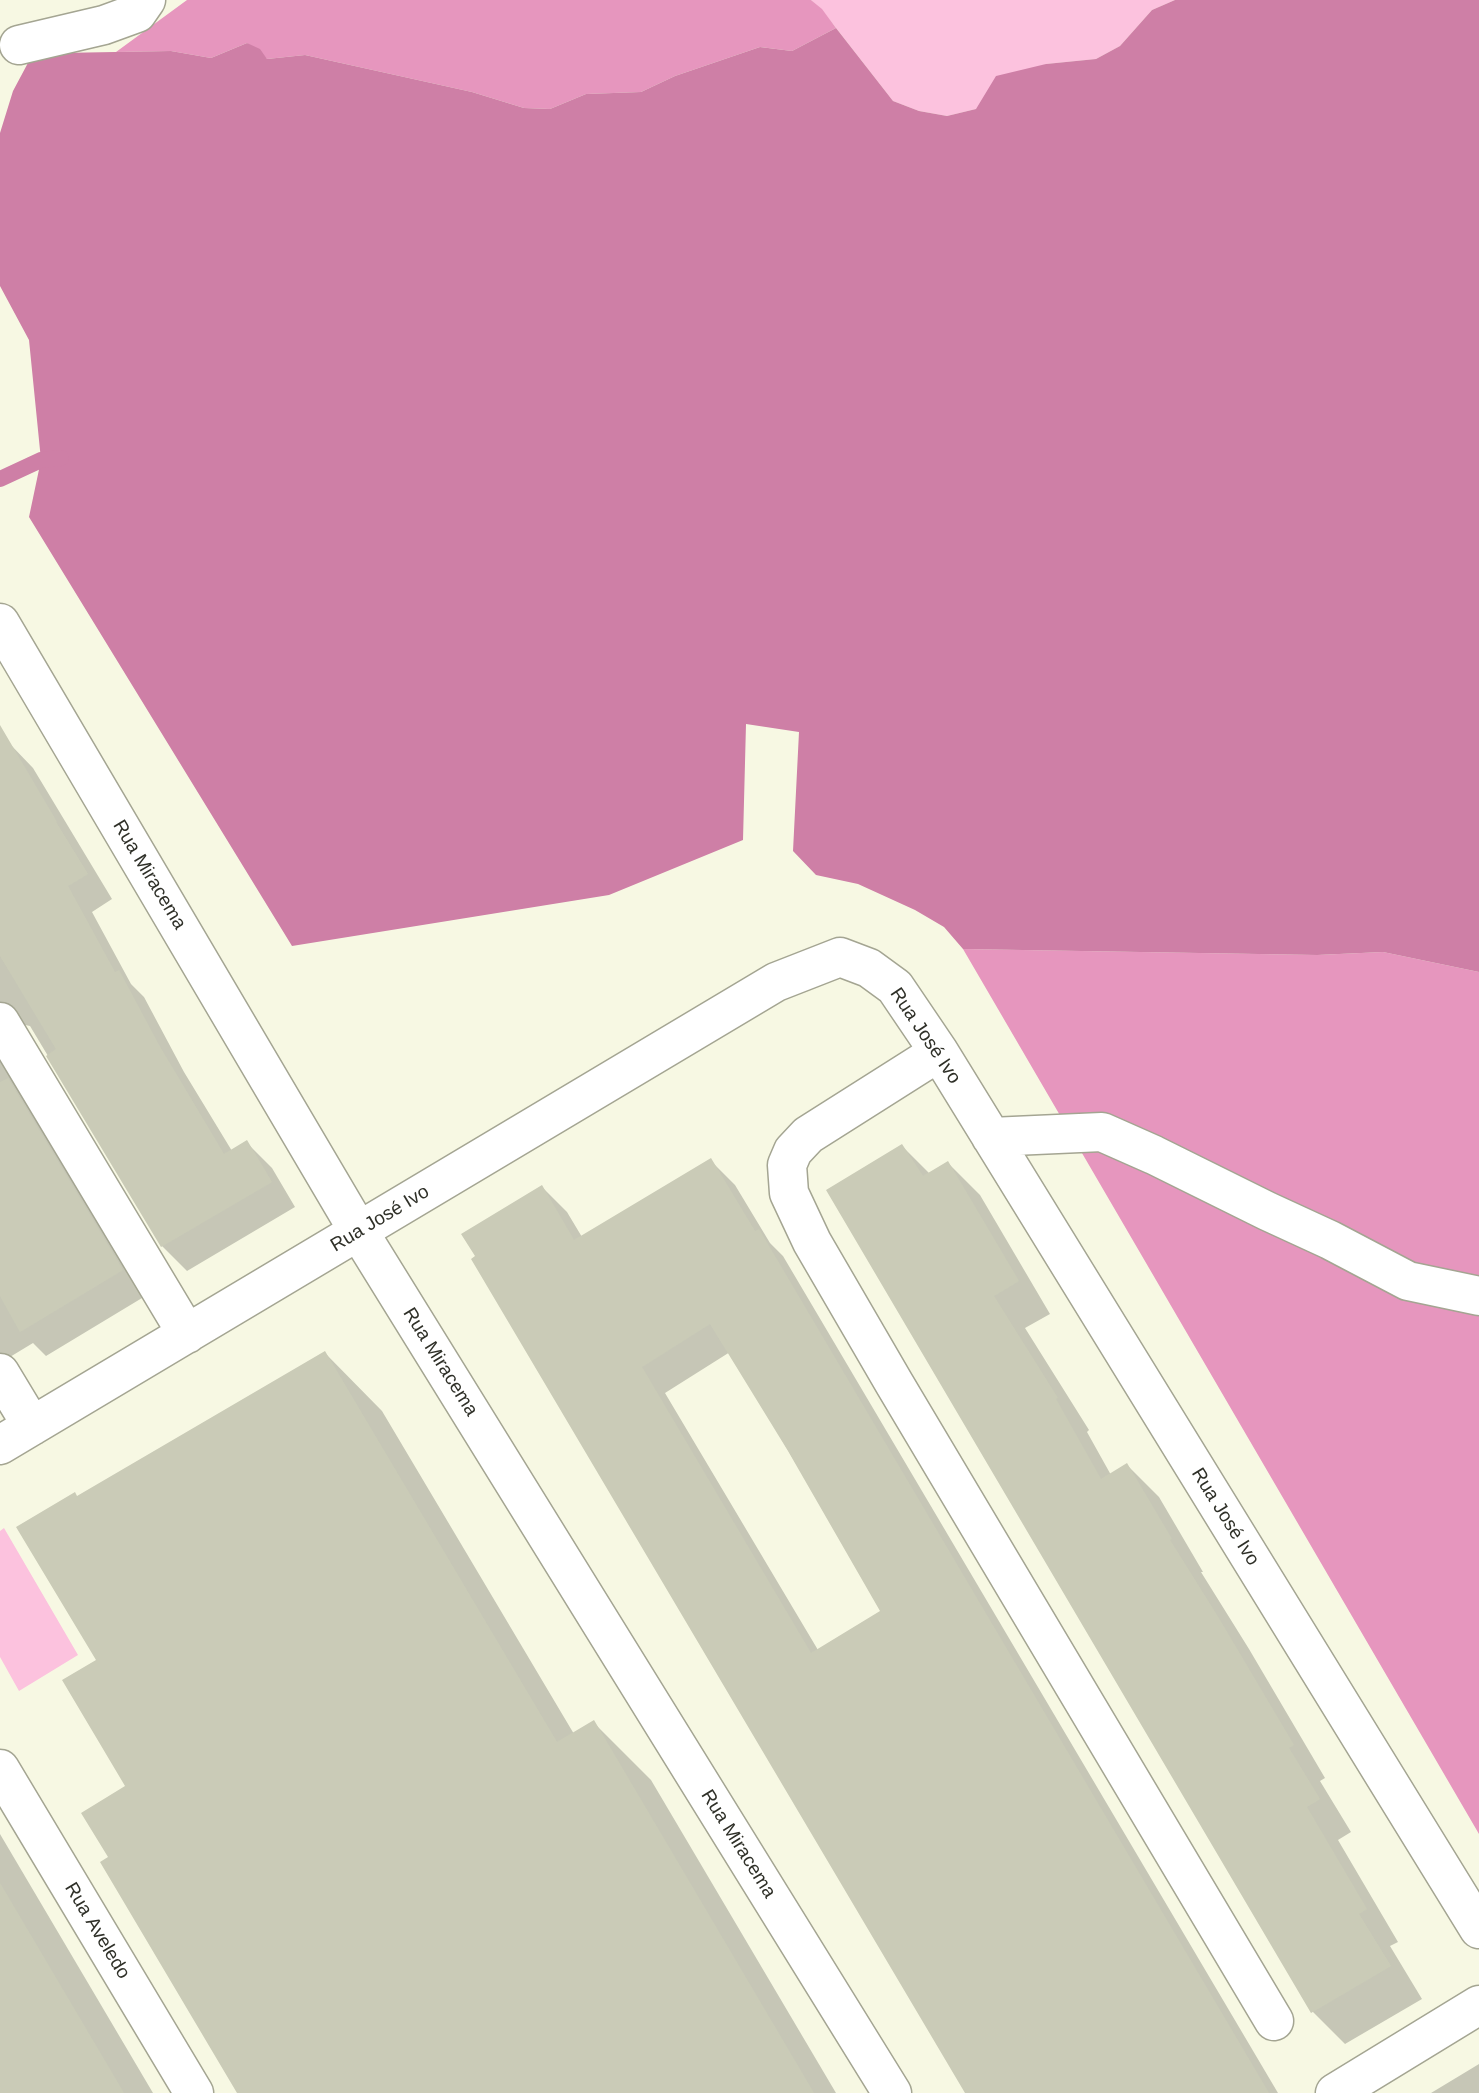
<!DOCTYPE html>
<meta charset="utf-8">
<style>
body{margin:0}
canvas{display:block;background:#f7f8e3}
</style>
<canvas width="1479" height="2093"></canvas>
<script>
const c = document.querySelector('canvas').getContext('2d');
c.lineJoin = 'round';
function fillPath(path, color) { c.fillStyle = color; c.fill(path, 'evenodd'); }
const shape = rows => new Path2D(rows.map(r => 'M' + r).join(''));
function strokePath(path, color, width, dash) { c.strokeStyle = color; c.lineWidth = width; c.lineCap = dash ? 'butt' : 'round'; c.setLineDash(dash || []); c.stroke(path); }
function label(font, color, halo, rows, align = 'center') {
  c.font = font + ' Helvetica,sans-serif'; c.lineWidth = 6; c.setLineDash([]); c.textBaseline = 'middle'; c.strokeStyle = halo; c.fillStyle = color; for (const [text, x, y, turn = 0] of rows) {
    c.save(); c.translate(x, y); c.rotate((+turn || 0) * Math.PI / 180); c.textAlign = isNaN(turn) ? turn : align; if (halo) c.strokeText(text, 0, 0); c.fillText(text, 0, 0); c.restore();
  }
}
fillPath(shape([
 [811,0,1175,0,1152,10,1120,46,1096,59,1046,64,976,109,947,116,919,111,893,101,822,10],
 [4,1528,78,1655,19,1691,0,1657,0,1531]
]), '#fcc2de');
fillPath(shape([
 [187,0,811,0,822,9,836,28,792,51,760,47,675,76,641,92,586,94,550,109,524,108,472,92,305,55,267,59,247,43,211,58,171,51,116,52],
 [963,949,1317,955,1383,952,1479,972,1479,1834]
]), '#e696be');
fillPath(shape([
 [1175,0,1479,0,1479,972,1383,952,1317,955,963,949,944,927,915,910,858,884,816,875,793,851,799,732,746,724,743,840,609,895,292,946,29,517,41,460,29,340,0,286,0,133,13,91,29,61,59,53,171,51,211,58,247,43,260,49,267,59,305,55,472,92,524,108,550,109,586,94,641,92,675,76,760,47,792,51,836,28,893,101,919,111,947,116,976,109,996,76,1046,64,1096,59,1120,46,1152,10]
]), '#ce7fa6');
fillPath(shape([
 [9,743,33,768,112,899,92,912,131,984,144,997,184,1072,232,1151,247,1143,272,1168,295,1207,187,1271,162,1246,30,1026,25,1025,13,1028,147,1295,46,1356,33,1343,0,1363,0,748],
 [902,1146,930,1174,948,1163,980,1195,1050,1314,1025,1328,1089,1430,1087,1432,1111,1475,1127,1465,1159,1497,1203,1572,1201,1572,1249,1649,1325,1778,1320,1781,1351,1832,1338,1840,1398,1942,1390,1946,1422,1999,1345,2044,1313,2012],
 [710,1160,735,1185,770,1243,783,1256,1278,2093,968,2093,542,1187,567,1212,582,1237],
 [730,1352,883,1611,818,1650,665,1393],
 [325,1353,382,1411,574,1734,593,1722,651,1780,836,2093,239,2093,111,1857,127,1787,99,1661,78,1497],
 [0,1834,153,2093,0,2093],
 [1479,2064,1479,2093,1431,2093]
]), '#0003');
strokePath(shape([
 [0,479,41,460,61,458]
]), '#ce7fa6', 16);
fillPath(shape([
 [0,725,57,822,56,822,88,874,68,886,115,972,119,970,159,1045,224,1154,247,1140,272,1182,161,1247,46,1056,56,1049,0,956],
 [8,1078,123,1270,20,1332,0,1296,0,1082],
 [902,1144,923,1176,948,1161,1019,1281,994,1296,1058,1398,1056,1399,1101,1479,1127,1463,1172,1539,1170,1540,1217,1615,1294,1745,1289,1748,1320,1799,1307,1807,1367,1909,1359,1914,1391,1966,1311,2013,826,1190],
 [711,1158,755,1231,759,1229,1269,2093,965,2093,471,1259,475,1256,461,1234,542,1185,574,1240],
 [710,1324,788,1451,880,1611,811,1653,642,1367],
 [325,1351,557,1742,594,1720,814,2093,237,2093,100,1862,108,1857,81,1813,125,1786,62,1680,96,1660,16,1527,75,1492,77,1496],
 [0,1883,124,2093,0,2093]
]), '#cacbb7');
const minor = shape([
 [19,45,104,25,137,13,146,0],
 [0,623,359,1232,892,2093],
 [0,1022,187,1334],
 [939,1052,808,1135,793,1151,787,1165,789,1193,812,1242,894,1383,1274,2021],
 [991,1137,1102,1132,1154,1155,1267,1211,1330,1240,1408,1281,1479,1296],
 [0,1373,32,1426],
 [0,1445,776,982,840,957,869,968,895,987,939,1052,1479,1929],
 [0,1769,194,2093],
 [1335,2093,1479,2005]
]);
strokePath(minor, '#a4a592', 41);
strokePath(minor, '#fff', 38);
label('19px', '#2f3028', '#fff', [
 ["Rua Miracema",149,875,59],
 ["Rua José Ivo",925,1036,56],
 ["Rua José Ivo",380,1219,-31],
 ["Rua Miracema",440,1362,58],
 ["Rua José Ivo",1225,1517,58],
 ["Rua Miracema",738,1844,58],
 ["Rua Aveledo",97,1931,59]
]);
</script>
